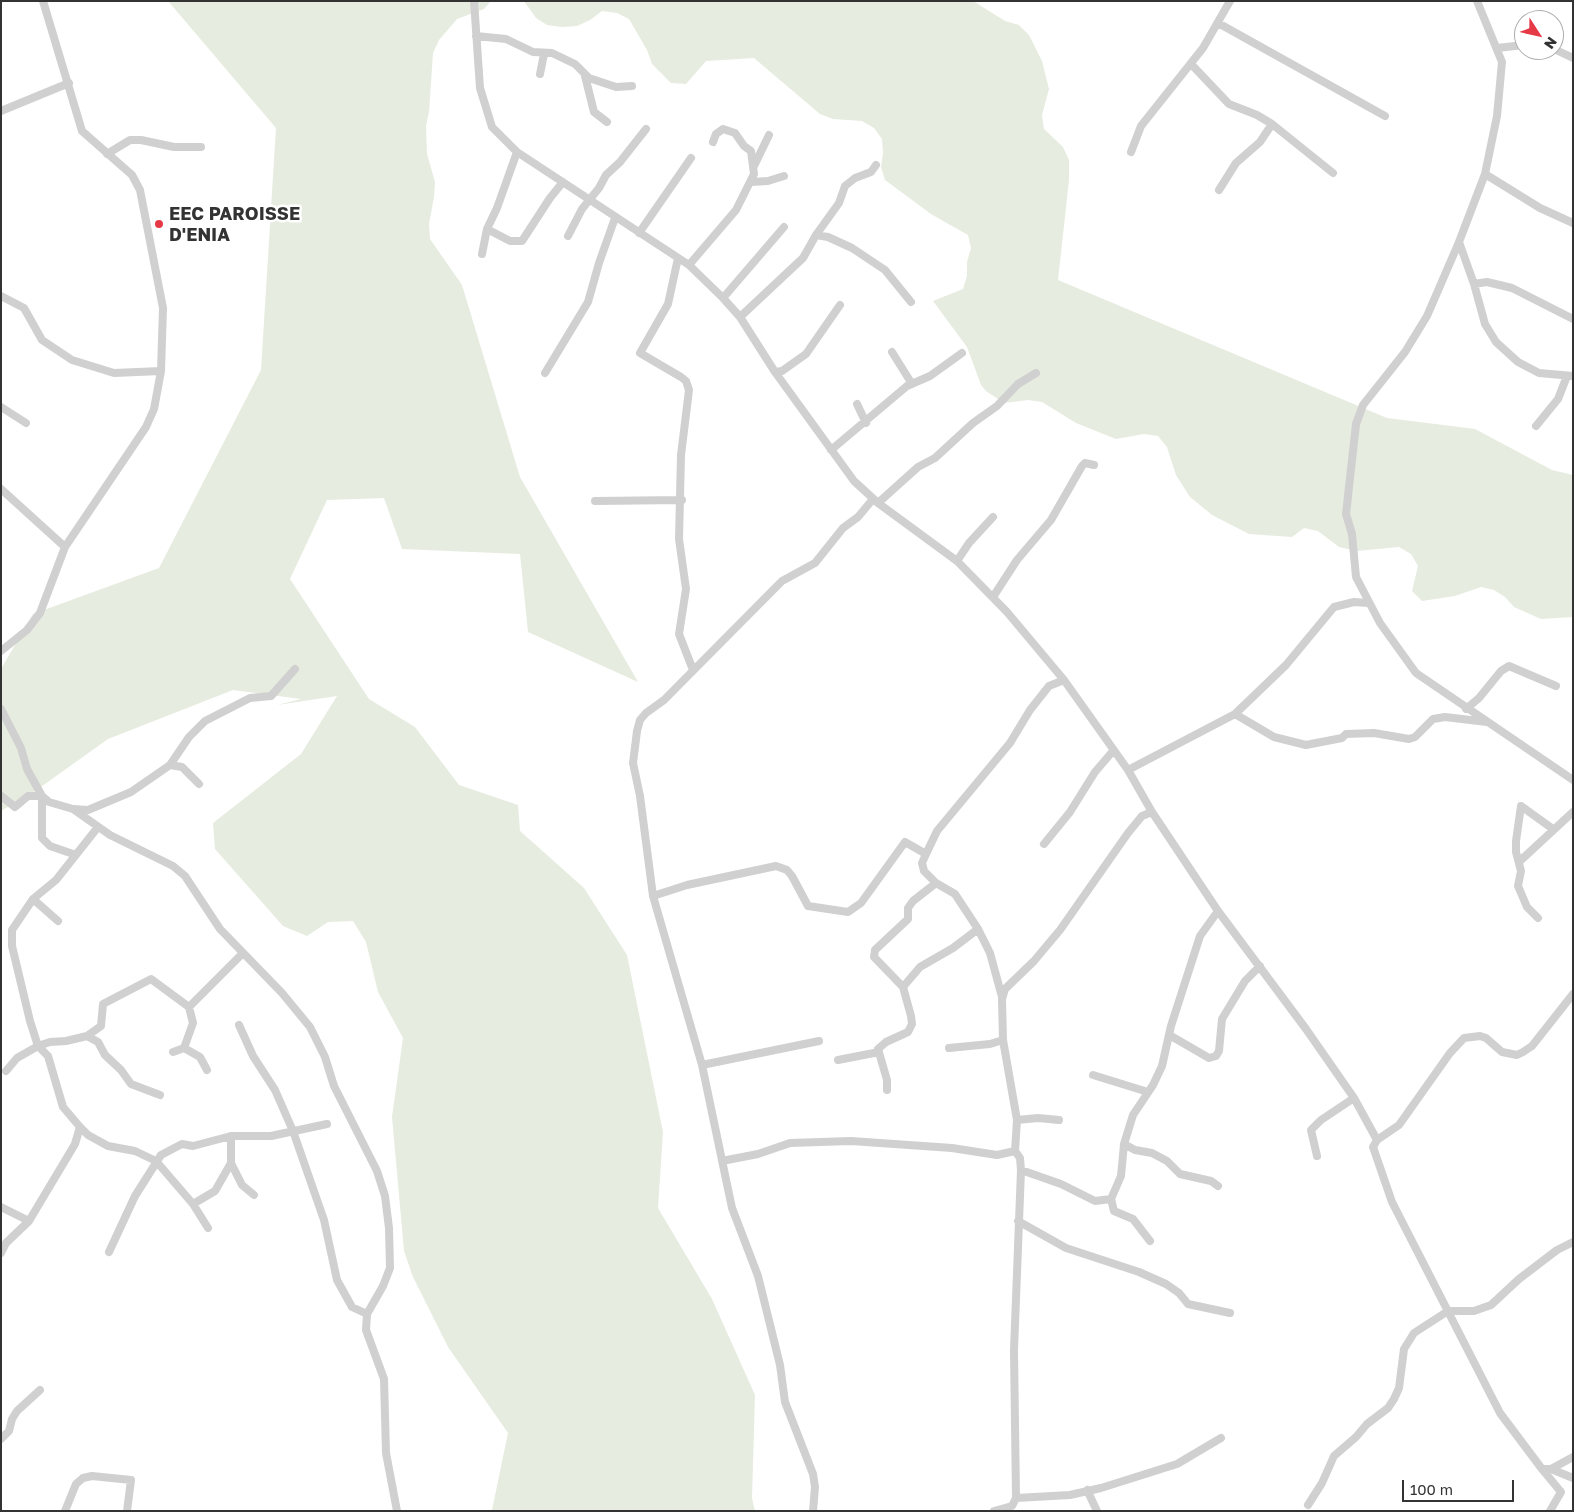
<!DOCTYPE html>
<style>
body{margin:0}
#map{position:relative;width:1574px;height:1512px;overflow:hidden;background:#fff;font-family:"Golos Text",sans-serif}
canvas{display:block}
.frame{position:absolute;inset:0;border:2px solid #333;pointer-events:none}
.north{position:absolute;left:1514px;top:10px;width:50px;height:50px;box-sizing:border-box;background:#fff;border:1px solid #adadad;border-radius:50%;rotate:125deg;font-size:14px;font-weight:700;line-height:20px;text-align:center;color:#333}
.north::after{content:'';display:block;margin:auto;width:18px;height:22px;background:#e63946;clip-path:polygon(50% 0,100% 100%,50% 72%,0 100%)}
.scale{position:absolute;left:1402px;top:1480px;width:112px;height:22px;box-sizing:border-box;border:2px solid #333;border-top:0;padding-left:6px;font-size:15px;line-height:18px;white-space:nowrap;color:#333;-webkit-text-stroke:4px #fff;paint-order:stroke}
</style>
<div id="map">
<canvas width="1574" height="1512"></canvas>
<div class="frame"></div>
<div class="north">N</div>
<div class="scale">100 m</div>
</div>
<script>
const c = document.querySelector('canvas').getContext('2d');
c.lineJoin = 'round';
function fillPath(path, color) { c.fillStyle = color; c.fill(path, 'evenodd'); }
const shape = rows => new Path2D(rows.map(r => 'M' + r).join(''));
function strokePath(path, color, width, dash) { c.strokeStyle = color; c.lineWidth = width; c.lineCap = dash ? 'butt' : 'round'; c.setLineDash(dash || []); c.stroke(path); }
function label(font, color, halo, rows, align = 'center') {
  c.font = font + ' "Golos Text",sans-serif'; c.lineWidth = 5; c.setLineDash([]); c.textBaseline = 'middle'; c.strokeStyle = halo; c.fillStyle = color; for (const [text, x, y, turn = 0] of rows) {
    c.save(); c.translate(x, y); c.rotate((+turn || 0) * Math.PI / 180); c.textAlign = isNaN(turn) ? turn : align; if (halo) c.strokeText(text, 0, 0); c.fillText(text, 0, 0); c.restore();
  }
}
fillPath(shape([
 [168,1,491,1,484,9,457,19,439,40,433,53,429,112,426,126,427,154,435,182,434,197,429,224,430,239,462,285,520,477,638,682,528,632,520,554,402,549,384,498,327,500,290,579,369,699,415,727,459,785,518,805,520,831,584,888,627,955,663,1132,658,1208,712,1299,755,1395,752,1498,755,1511,492,1510,508,1433,448,1347,413,1277,404,1251,392,1117,403,1038,378,992,366,942,353,921,328,922,307,936,283,926,215,849,213,823,301,754,337,696,277,705,301,699,233,690,108,739,38,789,1,811,1,669,33,614,159,568,261,370,276,128],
 [524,1,973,1,1005,21,1019,25,1029,35,1042,61,1049,89,1042,115,1044,129,1063,147,1069,160,1069,180,1058,280,1387,418,1475,429,1552,470,1573,475,1573,617,1541,619,1514,607,1505,597,1494,590,1481,587,1455,596,1422,601,1412,591,1418,566,1411,554,1399,547,1357,551,1339,547,1318,531,1304,528,1292,537,1249,534,1212,515,1190,497,1176,475,1167,447,1158,436,1144,434,1116,439,1076,423,1042,402,1028,400,1004,403,986,391,981,385,967,347,933,301,963,289,967,276,967,262,971,248,968,235,931,214,885,180,881,167,883,153,882,139,874,128,862,121,833,119,820,114,754,58,706,61,686,84,671,83,652,64,647,50,629,19,617,13,602,11,590,20,577,26,562,27,547,25,536,18]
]), '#e6ecdf');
strokePath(shape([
 [474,1,480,88,492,127,517,152,689,265,723,298,740,317,775,372,854,481,878,503,957,561,1007,612,1064,680,1128,770,1152,812,1218,911,1306,1029,1354,1098,1377,1140,1373,1147,1392,1202,1500,1413,1542,1469,1551,1469,1573,1478],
 [1477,1,1502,62,1497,116,1485,174,1459,242,1427,316,1405,352,1363,405,1356,424,1346,514,1352,534,1356,577,1380,623,1416,673,1573,780],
 [1218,23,1385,116],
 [476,36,506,39,533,52,552,53,575,64,589,78,616,87,632,86],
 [1497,48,1524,45],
 [1554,49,1573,58],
 [1191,64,1229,104,1257,115,1272,124,1333,173],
 [540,74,544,54],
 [585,76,594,112,607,122],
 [1,111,69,83],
 [1131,152,1141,126,1203,48,1230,1],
 [107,154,130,140,141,140,174,147,201,147],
 [754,166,769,135],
 [1485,174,1540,208,1573,223],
 [751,182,768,181,784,176],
 [1219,190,1236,163,1260,142,1272,124],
 [487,229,510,241,522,241,550,198,563,182],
 [639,233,691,158],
 [816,235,828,237,852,248,885,270,911,302],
 [568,236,582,209,599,188,606,175,620,162,646,129],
 [1459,242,1474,284,1485,324,1496,342,1518,362,1539,373,1573,376],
 [482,254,487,229,497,208,517,152],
 [678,258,668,304,640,353,681,377,686,381,689,390,681,455,679,539,686,589,679,634,693,670],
 [689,265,736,210,754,174,751,151,744,146,735,133,723,129,716,134,713,142],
 [1474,284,1487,282,1512,288,1573,319],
 [1,296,24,308,42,340,72,360,114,373,161,371],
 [723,298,784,227],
 [740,317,803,258,816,235,839,203,845,186,855,178,871,172,876,165],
 [892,352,912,384],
 [775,372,782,371,806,354,840,305],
 [545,373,588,302,599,263,615,218],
 [857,404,866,423],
 [1,407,26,423],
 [1536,426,1558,399,1567,376],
 [831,450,907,386,930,376,962,353],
 [1,489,65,547],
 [595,501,682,500],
 [878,503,918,467,935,458,973,423,997,406,1018,384,1036,373],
 [957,561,969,543,993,517],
 [993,597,1017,560,1051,520,1082,466,1085,463,1094,465],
 [1,651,27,630,40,613,65,547,146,427,154,409,161,371,163,308,140,190,132,175,82,131,43,1],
 [1,709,21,748,27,769,42,796,49,802,73,809,110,835,173,866,185,876,220,929,282,993,310,1027,325,1057,334,1086,377,1171,385,1196,389,1228,390,1268,383,1286,367,1314,366,1330,384,1379,386,1453,397,1511],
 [1466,709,1479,698,1501,671,1509,666,1556,686],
 [1235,714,1274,737,1306,745,1342,738,1346,734,1374,733,1409,739,1415,737,1433,719,1445,717,1487,722],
 [170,765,182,767,199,784],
 [1128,770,1235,714,1286,665,1334,607,1354,602,1368,603],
 [1,796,15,807,28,796,42,796,42,838,50,846,76,855],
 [73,809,88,810,131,792,170,765,189,737,205,721,250,698,271,696,295,669],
 [98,827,56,880,33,899,12,930,12,946,30,1021,38,1046,48,1056,63,1107,80,1127,88,1135,108,1146,135,1151,156,1161,193,1204,208,1228],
 [1044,844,1070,812,1095,772,1113,751],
 [1520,861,1573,812],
 [936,883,955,894,978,929,990,953,1002,997],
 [653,896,687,885,776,866,787,870,792,876,808,906,848,912,861,903,905,842,926,854,937,831,1010,743,1030,710,1049,686,1064,680],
 [33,899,58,921],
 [1538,918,1527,907,1518,886,1521,871,1516,852,1516,841,1521,806,1553,829],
 [903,987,920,967,953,948,978,929],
 [239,1025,253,1056,275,1090,293,1131,324,1220,337,1280,352,1307,367,1314],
 [87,1036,98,1042,105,1055,121,1070,131,1084,160,1095],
 [1171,1036,1209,1058,1216,1056,1219,1051,1222,1019,1245,981,1260,966],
 [184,1048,200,1057,207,1070],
 [949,1048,990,1044,1003,1040],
 [173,1052,184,1048,193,1023,189,1007,242,954],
 [838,1060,879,1052],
 [702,1065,819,1041],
 [6,1071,17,1058,38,1046,50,1042,66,1041,87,1036,101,1026,103,1004,151,979,189,1007],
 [1093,1075,1148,1092],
 [887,1090,887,1080,878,1049,886,1042,908,1032,912,1024,911,1016,903,987,874,957,875,950,908,919,908,908,913,901,936,883,924,871,922,863,926,854],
 [1017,1120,1038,1118,1059,1120],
 [231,1136,231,1163,242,1185,254,1195],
 [1377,1140,1399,1125,1450,1053,1464,1038,1480,1036,1486,1038,1502,1052,1517,1055,1523,1052,1532,1046,1573,994],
 [1124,1144,1135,1150,1152,1153,1167,1161,1180,1174,1211,1181,1218,1186],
 [1015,1151,1020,1158,1021,1170,1014,1350,1016,1498,1070,1495,1101,1488,1177,1464,1221,1438],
 [1317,1156,1311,1130,1321,1120,1354,1098],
 [722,1161,758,1154,790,1143,851,1141,952,1148,997,1155,1015,1151,1017,1120,1003,1040,1002,999,1005,989,1034,961,1060,930,1128,833,1142,816,1152,812],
 [1021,1170,1061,1184,1095,1201,1111,1199,1121,1176,1124,1144,1133,1115,1153,1085,1162,1066,1171,1026,1200,936,1218,911],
 [1111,1199,1114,1211,1133,1219,1150,1241],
 [193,1204,215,1191,231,1163],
 [1,1207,29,1221],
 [1018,1221,1066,1248,1139,1272,1166,1284,1179,1293,1188,1304,1230,1313],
 [109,1252,135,1196,161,1155,182,1144,193,1146,231,1136,271,1136,327,1124],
 [1,1253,6,1243,29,1221,75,1144,80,1127],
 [1,1439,9,1431,12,1419,17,1411,40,1390],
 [1542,1469,1561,1492,1550,1511],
 [1551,1469,1573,1457],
 [1087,1490,1097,1511],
 [1308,1505,1322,1483,1334,1456,1356,1437,1367,1424,1388,1408,1394,1399,1399,1388,1404,1349,1414,1333,1448,1311,1474,1311,1491,1305,1519,1279,1557,1250,1573,1242],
 [65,1511,76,1484,83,1478,92,1476,131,1480,127,1511],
 [813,1511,815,1487,813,1474,785,1402,780,1365,758,1276,732,1208,702,1065,653,896,640,796,633,763,637,731,640,720,646,713,664,700,782,581,815,563,843,528,858,517,873,499],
 [994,1511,1012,1506,1016,1498]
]), '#d0d0d0', 8);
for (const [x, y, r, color] of [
 [159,224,5,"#e63946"]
]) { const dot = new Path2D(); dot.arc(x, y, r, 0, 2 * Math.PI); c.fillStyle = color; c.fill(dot); strokePath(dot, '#fff', 2); }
label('bold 18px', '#333', '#fff', [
 ["EEC PAROISSE",169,214],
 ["D'ENIA",169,235]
], 'left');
</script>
